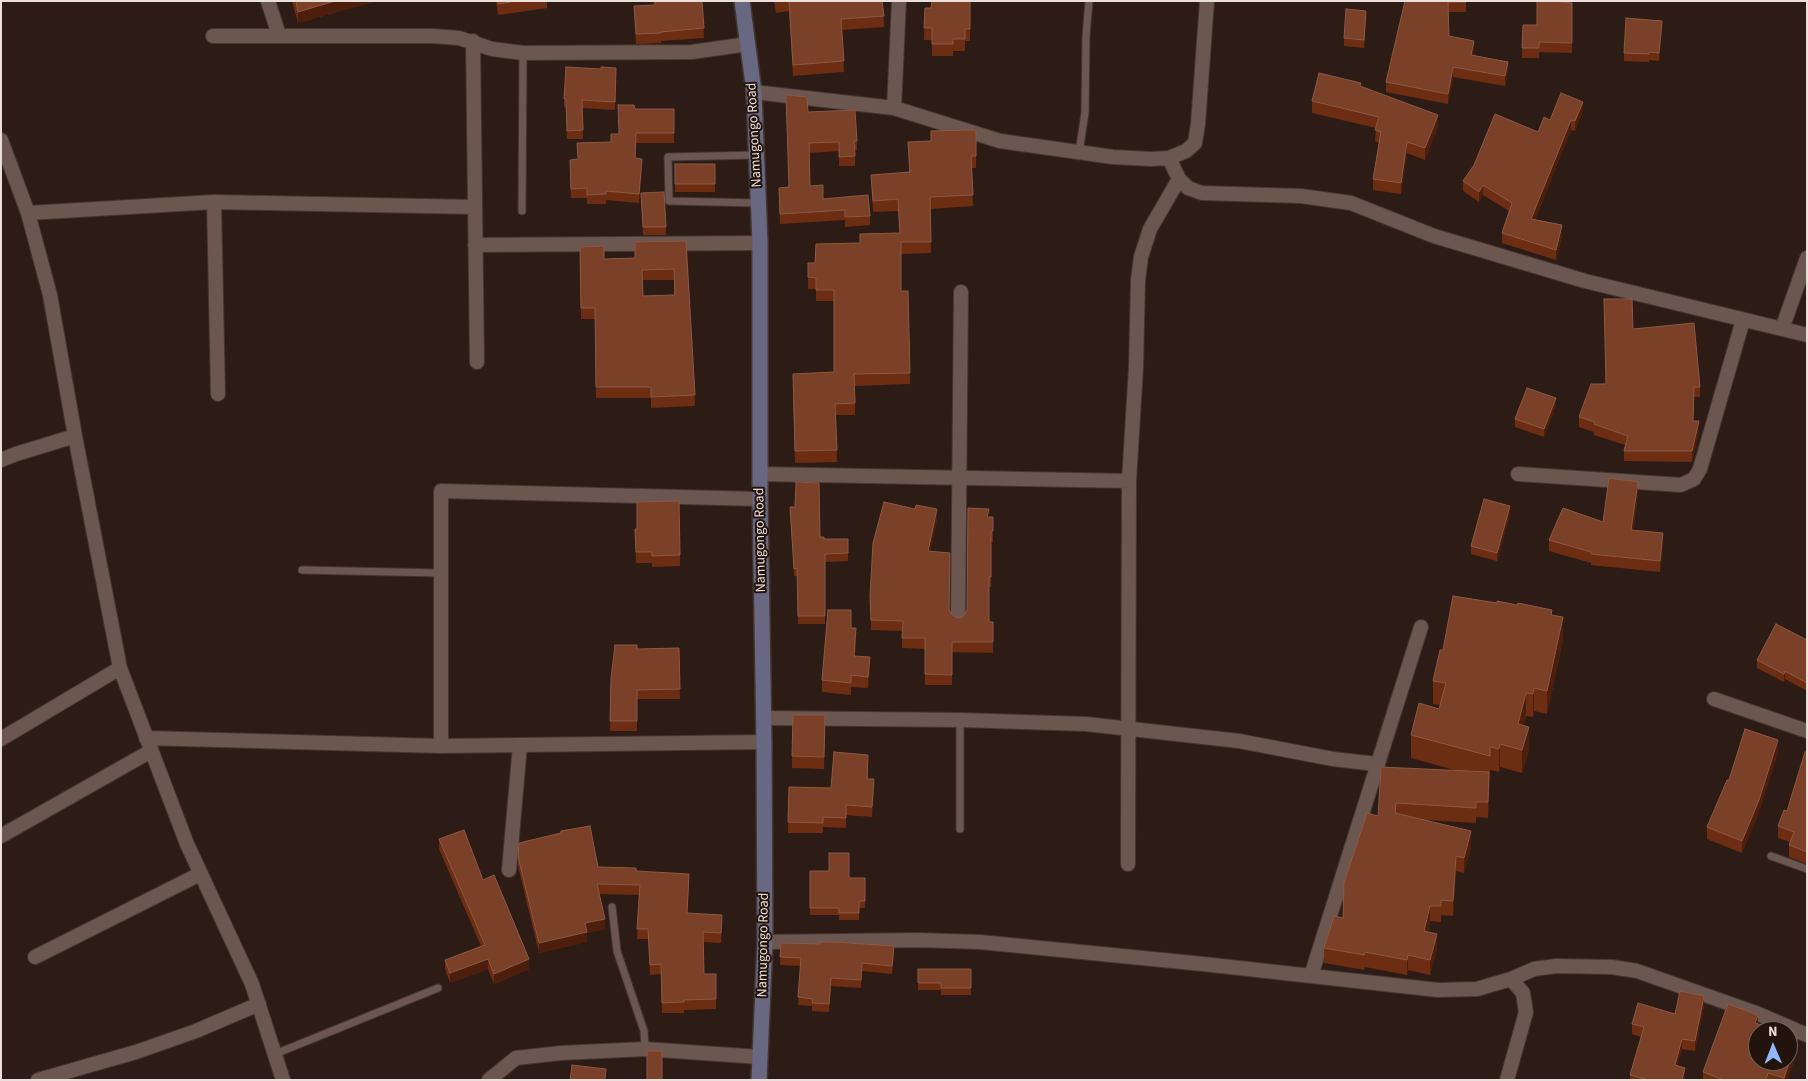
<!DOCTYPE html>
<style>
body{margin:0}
#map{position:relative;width:1808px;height:1081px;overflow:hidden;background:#2d1c16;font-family:"Source Sans 3",sans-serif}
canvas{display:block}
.frame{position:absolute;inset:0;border:2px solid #ebdfda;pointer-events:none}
.north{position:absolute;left:1748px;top:1021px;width:50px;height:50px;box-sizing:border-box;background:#23130d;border:1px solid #73655f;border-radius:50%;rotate:359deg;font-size:14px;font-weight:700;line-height:20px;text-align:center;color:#ebdfda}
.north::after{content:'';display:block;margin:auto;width:18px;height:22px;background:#92b7fd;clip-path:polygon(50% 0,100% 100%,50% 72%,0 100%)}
</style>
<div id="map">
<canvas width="1808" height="1081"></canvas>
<div class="frame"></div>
<div class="north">N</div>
</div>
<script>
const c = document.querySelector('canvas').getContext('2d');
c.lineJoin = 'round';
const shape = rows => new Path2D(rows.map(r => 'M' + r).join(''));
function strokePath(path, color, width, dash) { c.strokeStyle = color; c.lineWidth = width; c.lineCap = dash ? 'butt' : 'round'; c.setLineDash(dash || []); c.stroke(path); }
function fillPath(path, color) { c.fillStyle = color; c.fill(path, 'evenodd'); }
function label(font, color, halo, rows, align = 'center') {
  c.font = font + ' "Source Sans 3",sans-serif'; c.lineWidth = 4; c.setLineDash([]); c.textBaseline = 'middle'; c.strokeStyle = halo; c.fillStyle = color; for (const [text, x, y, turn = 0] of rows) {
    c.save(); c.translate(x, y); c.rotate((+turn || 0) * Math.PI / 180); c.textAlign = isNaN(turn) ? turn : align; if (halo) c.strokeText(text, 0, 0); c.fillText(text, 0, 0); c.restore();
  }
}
const service = shape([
 [1079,152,1085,113,1086,36,1089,1],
 [757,155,668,157,669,201,758,203],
 [522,211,523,53],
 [302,570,441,573],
 [960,720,960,829],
 [1771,856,1807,869],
 [612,907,617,951,644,1031,645,1049],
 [275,1054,438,988]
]);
const minor = shape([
 [268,1,279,35],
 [213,36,433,36,459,38,492,49,523,53,692,52,748,44],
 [473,41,477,362],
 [754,92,894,108,1000,141,1113,157,1151,159,1169,158,1186,151,1195,143,1198,124,1207,1],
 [894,108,899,1],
 [1,140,28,213,50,295,75,436,120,668,187,844,252,984,283,1080],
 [1169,158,1179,179,1188,188,1202,193,1301,196,1351,203,1434,236,1585,281,1807,335],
 [214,202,218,394],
 [28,213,214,202,475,207],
 [475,245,760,243],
 [1782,329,1807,258],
 [1,460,16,454,75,436],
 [760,474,1129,481],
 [1518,474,1681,485,1694,479,1700,469,1743,320],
 [958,620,961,292],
 [1714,699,1807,731],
 [764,718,960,720,1086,724,1239,741,1333,759,1376,764],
 [146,738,441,746,764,742],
 [1,739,120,668],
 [441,746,441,491,760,499],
 [1,836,151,751],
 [1128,864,1129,481,1136,367,1138,280,1141,257,1150,229,1179,179],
 [509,870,520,745],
 [765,942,917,940,980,942,1203,964,1438,990,1477,989,1511,979,1534,969,1556,966,1612,967,1637,971,1756,1013,1807,1035],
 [35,957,200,874],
 [1311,976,1421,627],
 [38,1080,136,1052,196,1031,259,1004],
 [489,1080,516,1058,561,1053,645,1049,760,1057],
 [1507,1080,1526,1012,1523,993,1511,979]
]);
const secondary = shape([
 [742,1,754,92,760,243,760,499,764,742,765,942,759,1080]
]);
strokePath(service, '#443632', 9);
strokePath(minor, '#443632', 16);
strokePath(secondary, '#443632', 18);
strokePath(service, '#6c5750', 7);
strokePath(minor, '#6c5750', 14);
strokePath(secondary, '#686882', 15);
fillPath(shape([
 [292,1,376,1,298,23],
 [496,1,547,1,547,8,498,15],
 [653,1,702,1,704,38,661,41,661,43,636,44,634,6,654,5],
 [774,1,883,1,884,27,842,30,844,72,793,76,789,11,776,13],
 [970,1,970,41,965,41,965,51,953,51,953,56,932,56,932,40,924,40,925,8,931,8],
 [1405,1,1466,1,1466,12,1448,12,1449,36,1474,51,1473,55,1508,71,1505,86,1453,77,1448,104,1386,92,1386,82],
 [1560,2,1572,3,1572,53,1539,52,1539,58,1522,58,1523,25,1537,25],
 [1366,19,1364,48,1344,46,1344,38],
 [1662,29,1659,61,1649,60,1649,62,1624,61,1624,53],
 [616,68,615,110,582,108,583,139,567,139,566,108,564,107,564,99,601,69],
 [1361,87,1438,126,1425,160,1407,153,1401,194,1373,190,1373,179,1379,143,1375,141,1376,128,1312,113,1312,101],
 [635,109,674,109,674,143,636,143,635,159,642,169,639,203,606,200,606,204,587,204,587,198,571,198,570,169,611,142,619,134],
 [1583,111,1575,131,1571,130,1535,220,1562,235,1556,260,1502,243,1502,233,1509,211,1483,195,1479,202,1463,191,1463,181,1538,132,1550,120],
 [808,112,857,141,857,150,855,150,855,166,839,166,839,151,809,153,810,186,823,199,870,216,870,225,845,227,845,220,780,224,779,188,789,187],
 [976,131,976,168,972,168,973,206,930,209,931,253,901,254,901,291,908,291,910,384,855,386,855,415,836,415,837,462,795,463,793,385,834,372,834,301,816,301,816,289,808,289,808,263,815,263,860,243,860,234,899,233,898,211,873,212,871,175,909,172,908,142,931,141],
 [675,164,715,164,715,192,675,192],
 [641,193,666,227,666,235,643,235],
 [686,241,695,406,651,408,651,398,596,398,595,319,581,319,580,247,604,259,635,258],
 [643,280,674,280,674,295,643,296],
 [1633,329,1700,387,1700,397,1694,397,1693,421,1699,432,1692,462,1624,461,1624,451,1625,445,1594,435,1594,432,1579,427,1579,417,1606,384],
 [1556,406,1544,437,1515,427,1515,419],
 [1638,493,1633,530,1663,544,1660,572,1591,565,1591,563,1549,551,1549,540,1603,522],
 [790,507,820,537,824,539,848,539,848,561,825,562,825,624,798,624,797,576,794,576],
 [1510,514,1497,561,1471,554,1471,546],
 [989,517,993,517,993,542,991,542,991,587,989,587,989,622,993,622,993,653,952,652,952,685,925,685,925,649,902,648,902,631,871,630,870,596,937,520,930,551,951,614,957,618,963,617,967,610],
 [635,529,680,555,680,566,652,567,652,563,636,563],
 [1552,615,1563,640,1547,714,1534,711,1533,717,1526,716,1523,726,1529,750,1522,773,1500,767,1499,772,1490,770,1488,818,1476,817,1476,823,1425,820,1471,847,1464,873,1456,871,1453,916,1441,915,1441,922,1430,921,1428,932,1437,949,1430,975,1408,970,1407,975,1365,967,1364,970,1324,963,1324,948,1343,918,1378,816,1381,767,1458,771,1411,758,1411,735,1439,709,1440,705,1433,704,1433,681,1443,650],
 [851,628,856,640,855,656,870,669,868,688,851,687,851,695,822,692,822,680],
 [1807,640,1807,691,1785,679,1784,682,1757,668,1757,660],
 [679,648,680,699,637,699,637,731,610,731,611,679,637,649],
 [825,715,824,769,792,768,792,756],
 [1778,752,1759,812,1742,853,1707,839,1707,827,1729,780],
 [1807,753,1807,864,1789,857,1789,845,1790,842,1778,838,1778,826,1787,811],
 [868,765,868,779,874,790,872,817,846,815,846,828,823,827,823,833,788,833,789,787,831,788],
 [439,839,483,880,529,969,494,984,488,969,450,983,445,969,445,960,481,946,439,849],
 [518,856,598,867,636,871,689,884,687,913,722,925,721,943,703,942,704,974,716,974,716,1009,684,1010,684,1013,662,1013,661,974,650,975,648,939,637,939,639,895,599,894,605,929,587,933,587,942,539,953,518,866],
 [810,871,849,878,865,878,865,908,859,908,859,920,839,920,839,915,810,915],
 [781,943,894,954,892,974,862,971,861,988,831,986,829,1012,812,1011,812,1006,798,1005,801,966,780,965],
 [918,969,971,969,971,995,941,995,941,990,918,990],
 [1704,1006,1695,1051,1682,1049,1677,1066,1685,1079,1685,1080,1630,1080,1630,1075,1641,1037,1632,1034,1632,1024],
 [1758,1024,1798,1049,1787,1080,1703,1080,1703,1072]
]), '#6d2d12');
fillPath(shape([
 [335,1,376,1,298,23,298,12],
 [1662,21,1662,29,1659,61,1659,53],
 [1474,41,1474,51,1471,64,1471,55],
 [1508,62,1508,71,1505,86,1505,76],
 [1453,67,1453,77,1448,104,1448,94],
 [1583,102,1583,111,1575,131,1575,121],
 [1438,115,1438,126,1425,160,1425,148],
 [1571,120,1571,130,1531,229,1531,219],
 [1407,142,1407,153,1401,194,1401,183],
 [642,159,642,169,639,203,639,194],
 [1483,185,1483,195,1479,202,1479,192],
 [1562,225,1562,235,1556,260,1556,250],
 [1556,398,1556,406,1544,437,1544,429],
 [1699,421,1699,432,1692,462,1692,451],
 [1638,482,1638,493,1631,541,1631,530],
 [1510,506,1510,514,1497,561,1497,553],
 [937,509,937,520,928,562,928,551],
 [1663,533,1663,544,1660,572,1660,561],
 [1563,617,1563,640,1547,714,1547,691],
 [856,628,856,640,854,668,854,656],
 [870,657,870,669,868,688,868,677],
 [1785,671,1785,679,1784,682,1784,674],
 [1534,688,1534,711,1533,717,1533,694],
 [1526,693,1526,716,1518,747,1518,724],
 [1529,727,1529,750,1522,773,1522,750],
 [1778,740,1778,752,1759,812,1742,853,1742,841],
 [1500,744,1500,767,1499,772,1499,749],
 [1489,772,1489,788,1488,818,1488,802],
 [874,779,874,790,872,817,872,807],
 [1471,831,1471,847,1464,873,1464,858],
 [1456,856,1456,871,1453,916,1453,901],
 [1430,906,1430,921,1424,946,1424,931],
 [605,919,605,929,587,933,587,942,539,953,539,943,585,923],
 [1437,934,1437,949,1430,975,1430,960],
 [1408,955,1408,970,1407,975,1407,960],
 [488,959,488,969,450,983,450,973],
 [529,959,529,969,494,984,494,974],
 [1704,996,1704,1006,1695,1051,1695,1041],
 [1758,1015,1758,1026,1755,1023],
 [1798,1037,1798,1049,1787,1080,1784,1080],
 [1682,1039,1682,1049,1675,1075,1675,1065],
 [1685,1068,1685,1080,1682,1080]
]), '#4d1e0b');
const building = shape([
 [296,1,335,1,298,12,296,1],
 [498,1,517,1,498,4,498,1],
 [655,1,702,1,704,28,661,32,661,33,636,34,634,6,655,5,655,1],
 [789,1,882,1,884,16,841,19,844,61,793,65,789,1],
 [932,1,970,1,970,29,965,29,965,39,953,39,953,44,932,44,932,28,924,28,925,8,931,8,932,1],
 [1405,1,1466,1,1466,2,1448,2,1449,36,1474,41,1471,55,1508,62,1505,76,1453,67,1448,94,1386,82,1405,1],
 [1537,1,1560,1,1560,2,1572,3,1572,43,1539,42,1539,48,1522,48,1523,25,1537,25,1537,1],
 [1346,9,1366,11,1364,40,1344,38,1346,9],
 [1626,18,1662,21,1659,53,1649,52,1649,54,1624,53,1626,18],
 [566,67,601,69,601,67,616,68,615,102,582,100,583,130,567,131,566,99,564,99,566,67],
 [1319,73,1361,83,1360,86,1438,115,1425,148,1407,142,1401,183,1373,179,1381,132,1375,130,1379,117,1312,101,1319,73],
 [1561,93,1583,102,1575,121,1571,120,1531,219,1562,225,1556,250,1502,233,1512,203,1483,185,1479,192,1463,181,1474,165,1495,114,1538,132,1544,117,1550,120,1561,93],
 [786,95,807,97,808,112,855,110,857,141,854,141,855,156,839,157,839,142,809,143,810,186,823,185,823,199,868,195,870,216,845,217,845,210,780,214,779,188,789,187,786,95],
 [618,105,634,105,635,109,674,109,674,133,636,133,635,158,642,159,639,194,606,191,606,194,587,195,587,188,571,189,570,160,578,159,577,143,611,142,611,134,619,134,618,105],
 [972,130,976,131,976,156,971,156,973,195,930,197,931,242,901,242,901,291,908,291,910,373,854,374,855,403,835,404,837,450,795,451,793,374,834,372,834,290,816,290,816,278,808,277,808,263,815,263,816,244,860,243,860,234,900,233,898,199,873,201,871,175,910,172,908,142,931,141,931,131,972,130],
 [675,164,715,164,715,184,675,184,675,164],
 [664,192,666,227,643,227,641,193,664,192],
 [686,241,695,395,651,397,651,387,596,387,595,308,581,308,580,247,604,246,604,259,635,258,635,242,686,241],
 [674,269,675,295,643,296,642,270,674,269],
 [1604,299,1632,299,1633,329,1694,323,1700,387,1694,387,1693,421,1699,421,1692,451,1624,451,1628,436,1594,424,1595,422,1579,417,1591,384,1606,384,1604,299],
 [1527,388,1556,398,1544,429,1515,419,1527,388],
 [1609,478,1638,482,1631,530,1663,533,1660,561,1591,554,1591,552,1549,540,1563,508,1603,522,1609,478],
 [796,482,819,483,820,537,824,537,824,539,848,539,848,553,825,554,825,616,798,616,797,568,794,569,790,507,795,507,796,482],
 [1484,499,1510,506,1497,553,1471,546,1484,499],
 [679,501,680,555,652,556,652,552,636,552,635,529,637,529,637,502,679,501],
 [884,502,915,509,916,505,937,509,928,551,950,553,949,609,951,614,957,618,963,617,967,610,968,508,989,509,987,517,993,517,993,531,991,531,991,577,989,577,989,622,993,622,993,642,952,642,952,675,925,674,925,638,902,638,903,621,871,620,870,596,873,543,884,502],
 [1453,596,1497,603,1497,601,1517,605,1518,603,1552,610,1551,615,1563,617,1547,691,1534,688,1533,694,1526,693,1518,724,1529,727,1522,750,1500,744,1499,749,1490,747,1490,756,1411,735,1419,703,1439,709,1446,683,1433,681,1440,650,1443,650,1453,596],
 [828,610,851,610,851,628,856,628,854,656,870,657,868,677,851,675,851,683,822,680,828,610],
 [1776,624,1807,640,1807,683,1785,671,1784,674,1757,660,1776,624],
 [615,645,637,645,637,649,679,648,680,689,637,690,637,721,610,721,611,679,615,645],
 [793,715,825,715,824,757,792,756,793,715],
 [1745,729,1778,740,1759,800,1742,841,1707,827,1727,780,1729,780,1745,729],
 [834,752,868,755,867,779,874,779,872,807,846,805,846,818,823,817,823,823,788,822,789,787,831,788,834,752],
 [1805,752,1807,753,1807,852,1789,845,1794,832,1778,826,1784,810,1787,811,1805,752],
 [1381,767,1489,772,1488,802,1476,802,1476,808,1396,803,1395,813,1471,831,1464,858,1456,856,1453,901,1441,900,1441,906,1430,906,1424,931,1437,934,1430,960,1408,955,1407,960,1365,952,1364,955,1324,948,1334,916,1343,918,1344,883,1367,813,1378,816,1381,767],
 [590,826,598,867,636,868,636,871,689,874,687,913,722,915,721,933,703,932,704,974,716,974,716,999,684,1000,684,1002,662,1003,661,964,650,965,648,929,637,929,640,885,597,884,605,919,585,923,587,932,539,943,518,856,519,843,561,833,561,831,590,826],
 [464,830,483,880,494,875,529,959,494,974,488,959,450,973,445,960,485,945,439,839,464,830],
 [829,853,849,853,849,878,865,878,865,901,859,901,859,913,839,913,839,908,810,908,810,871,829,871,829,853],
 [820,942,834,942,894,946,892,966,862,963,861,980,831,978,829,1004,812,1003,813,999,798,997,801,958,780,957,781,943,820,944,820,942],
 [918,969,971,969,971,988,941,988,941,983,918,983,918,969],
 [1680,991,1704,996,1695,1041,1682,1039,1675,1065,1685,1068,1682,1080,1648,1080,1630,1075,1644,1027,1632,1024,1638,1003,1675,1014,1680,991],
 [1728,1004,1758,1015,1755,1023,1779,1031,1758,1031,1758,1061,1788,1061,1788,1034,1798,1037,1784,1078,1768,1073,1766,1080,1724,1080,1703,1072,1728,1004],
 [647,1051,662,1051,662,1080,647,1080,647,1051],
 [572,1065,606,1069,605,1080,570,1080,572,1065]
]);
fillPath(building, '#7a4028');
strokePath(building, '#8c5944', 1);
label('14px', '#ebdfda', '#23130d', [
 ["Namugongo Road",755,135,-93],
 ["Namugongo Road",761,540,-91],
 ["Namugongo Road",764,945,-89]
]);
</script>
